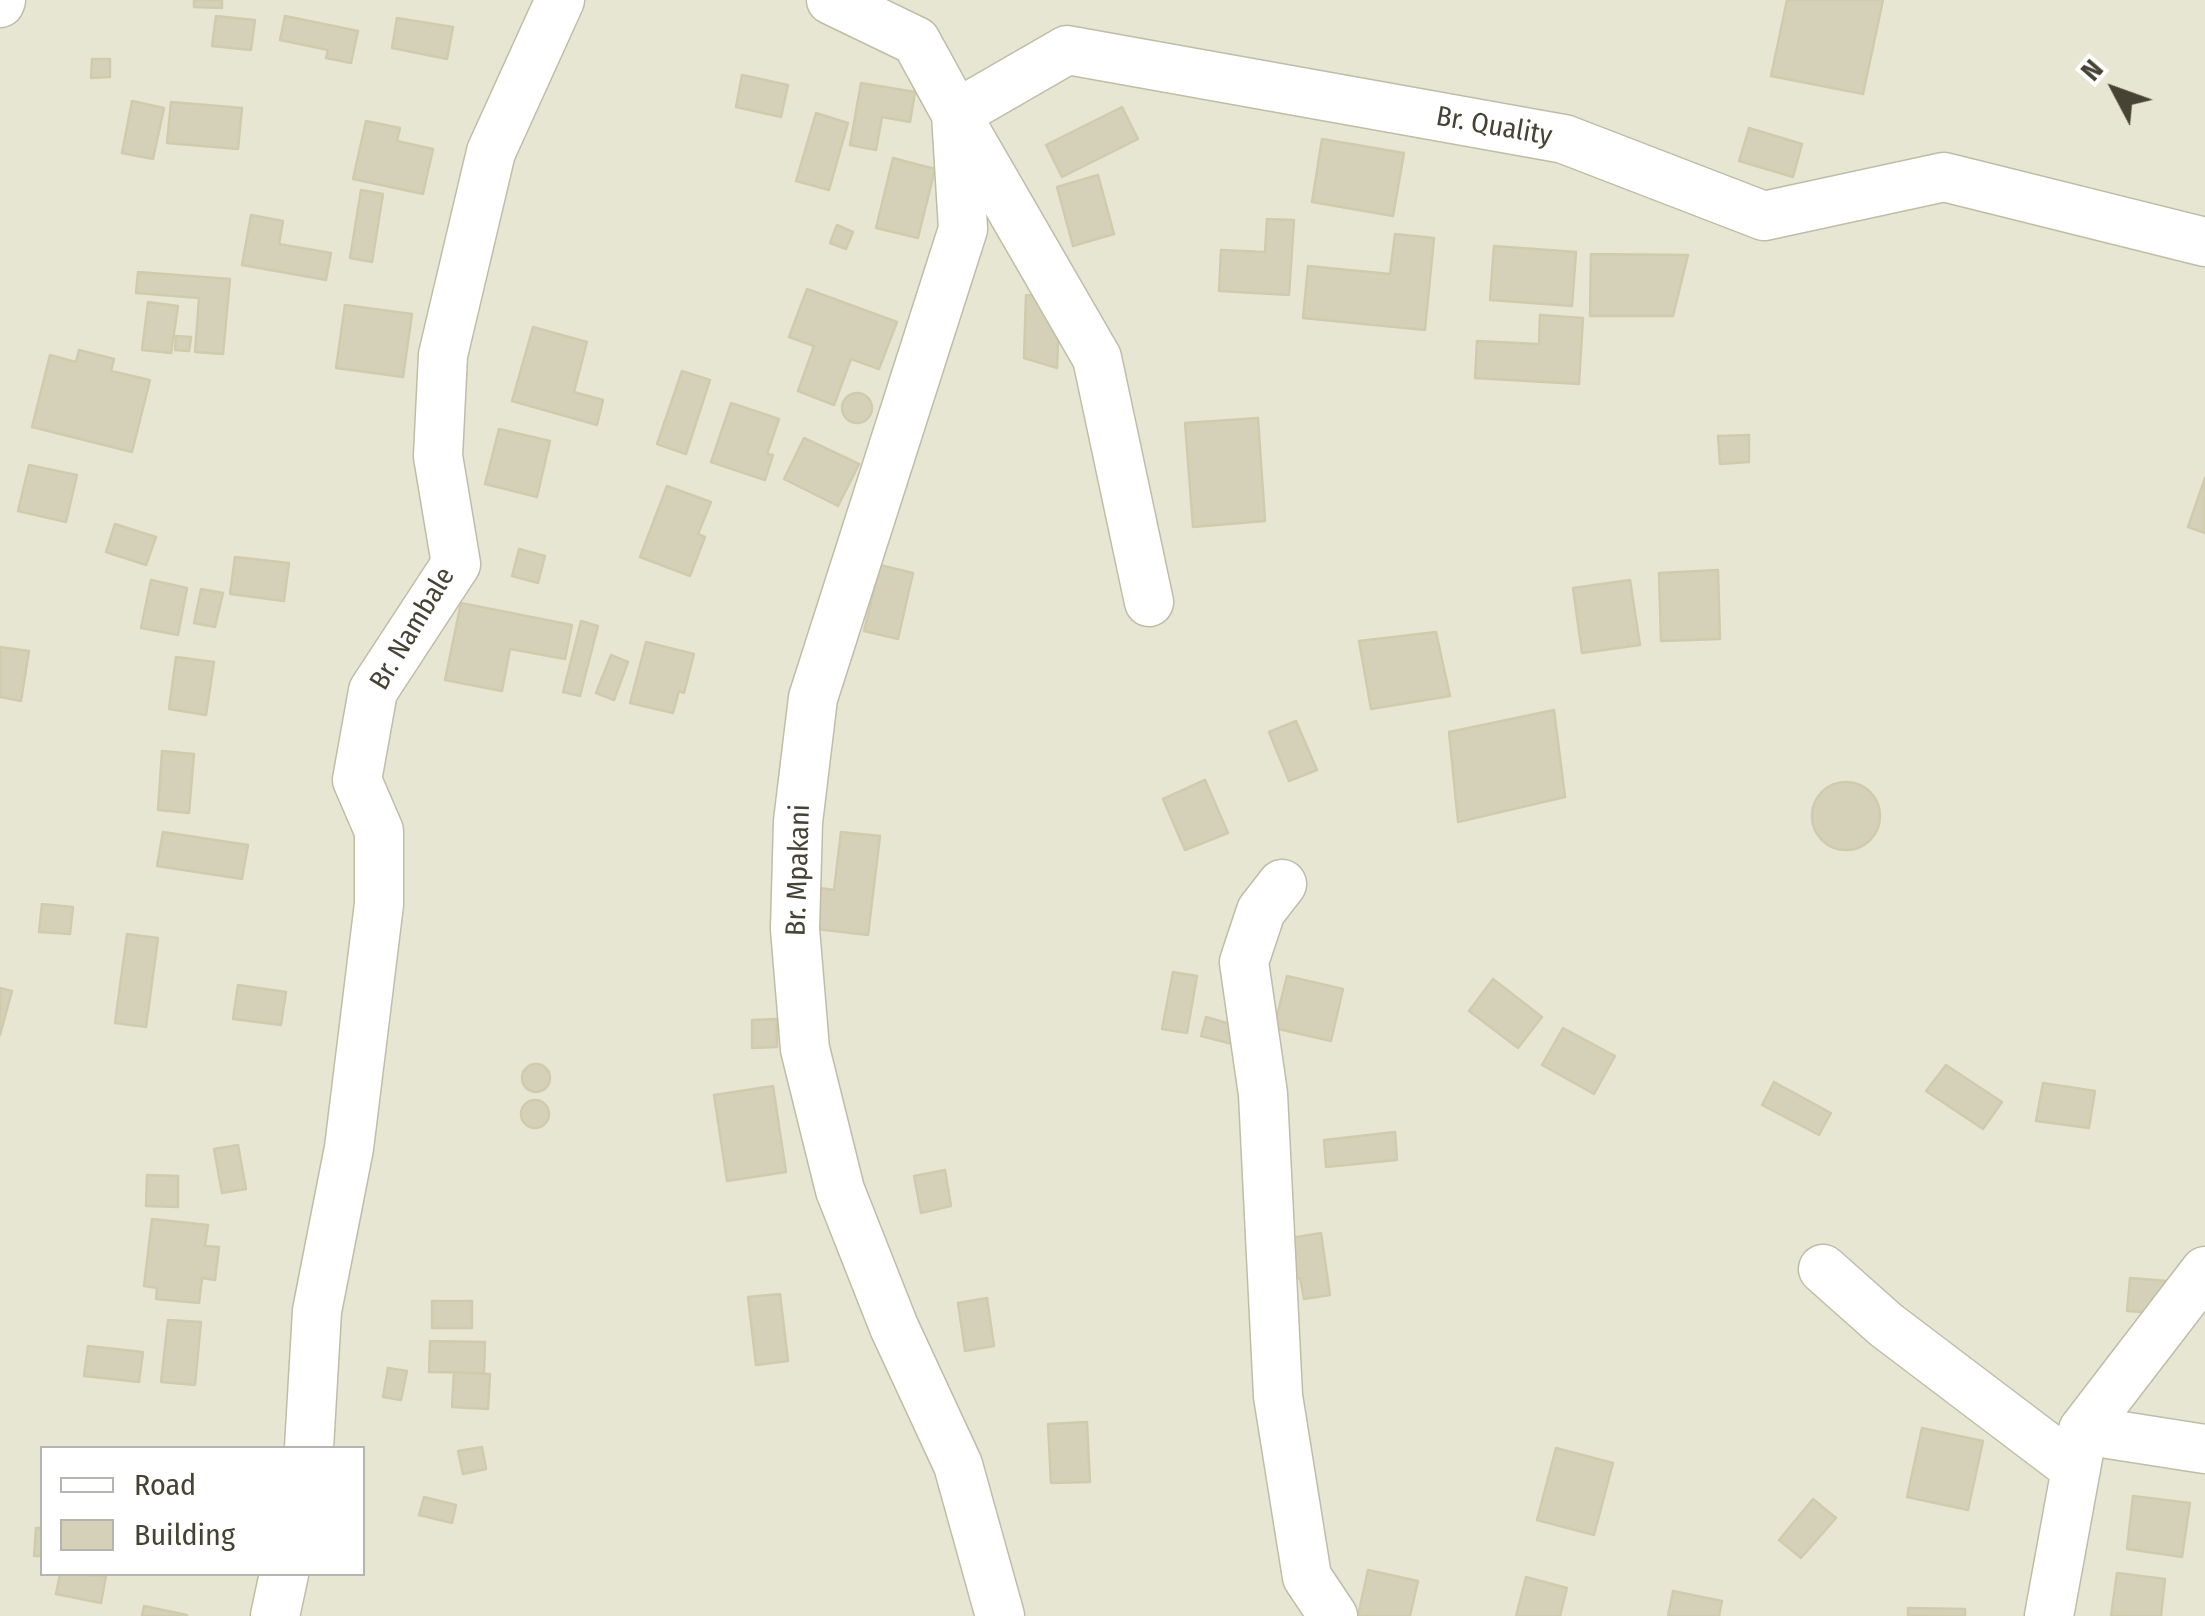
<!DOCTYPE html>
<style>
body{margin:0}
#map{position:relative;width:2205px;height:1616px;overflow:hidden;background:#f3f2e4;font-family:"Fira Sans Condensed",sans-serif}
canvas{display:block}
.legend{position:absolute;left:40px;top:1446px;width:325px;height:130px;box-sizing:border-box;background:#fff;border:2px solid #b5b4ae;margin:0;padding:12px 18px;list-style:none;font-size:30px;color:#464334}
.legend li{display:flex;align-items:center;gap:20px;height:50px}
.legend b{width:50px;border:2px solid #b5b4ae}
.north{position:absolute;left:2065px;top:40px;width:100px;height:100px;-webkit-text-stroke:8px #fff;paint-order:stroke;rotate:311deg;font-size:28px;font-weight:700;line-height:40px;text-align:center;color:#464334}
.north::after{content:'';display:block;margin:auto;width:35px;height:45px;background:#464334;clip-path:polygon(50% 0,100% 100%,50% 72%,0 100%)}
</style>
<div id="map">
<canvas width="2205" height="1616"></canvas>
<ul class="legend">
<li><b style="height:12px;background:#fff"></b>Road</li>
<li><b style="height:28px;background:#d5d1b9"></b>Building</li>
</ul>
<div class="north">N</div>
</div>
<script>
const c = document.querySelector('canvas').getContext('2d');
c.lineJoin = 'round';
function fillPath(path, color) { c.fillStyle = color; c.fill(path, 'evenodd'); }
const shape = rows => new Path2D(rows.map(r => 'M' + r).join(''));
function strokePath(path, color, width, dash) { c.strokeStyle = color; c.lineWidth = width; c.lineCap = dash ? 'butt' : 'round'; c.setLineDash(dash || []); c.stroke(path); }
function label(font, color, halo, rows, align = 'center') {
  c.font = font + ' "Fira Sans Condensed",sans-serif'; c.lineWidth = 9; c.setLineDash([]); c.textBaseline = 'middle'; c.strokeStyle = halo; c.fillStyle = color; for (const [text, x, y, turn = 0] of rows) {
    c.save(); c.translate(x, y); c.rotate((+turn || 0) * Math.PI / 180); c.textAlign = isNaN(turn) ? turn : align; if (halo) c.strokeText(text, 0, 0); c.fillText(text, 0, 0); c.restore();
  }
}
fillPath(shape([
 [0,0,2205,0,2205,1616,0,1616],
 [42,1448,362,1448,362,1574,42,1574]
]), '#e7e6d2');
const building = shape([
 [194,0,222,0,222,8,194,7,194,0],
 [1787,0,1883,0,1863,94,1771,76,1787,0],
 [216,16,255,20,251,50,212,46,216,16],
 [285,16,358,31,351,63,326,58,328,50,280,40,285,16],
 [397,18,453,27,447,59,392,48,397,18],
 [92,59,110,59,110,77,91,78,92,59],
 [742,75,788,85,781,117,736,107,742,75],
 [861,83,915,92,910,122,882,117,876,150,850,145,861,83],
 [132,101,164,108,153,159,122,153,132,101],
 [171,102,242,108,238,149,167,143,171,102],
 [1122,107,1138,139,1062,177,1046,145,1122,107],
 [816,113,848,123,829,190,796,181,816,113],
 [366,121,400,128,397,141,433,149,423,194,353,179,366,121],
 [1749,128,1802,144,1793,177,1739,161,1749,128],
 [1322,139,1404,153,1393,216,1312,202,1322,139],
 [893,158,935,169,918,238,876,228,893,158],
 [1098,175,1114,234,1073,246,1057,187,1098,175],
 [361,190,383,194,372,262,350,258,361,190],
 [251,215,283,221,279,244,331,253,326,280,242,265,251,215],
 [1267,219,1294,220,1289,295,1219,291,1221,250,1265,252,1267,219],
 [837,225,853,232,846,249,830,243,837,225],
 [1395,234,1434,238,1425,330,1303,318,1308,266,1390,274,1395,234],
 [1494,246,1576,252,1572,306,1490,300,1494,246],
 [1591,254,1688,255,1673,316,1590,316,1591,254],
 [138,272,230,279,223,354,195,352,199,298,136,293,138,272],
 [807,289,897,322,879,369,851,359,834,405,798,391,814,346,789,337,807,289],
 [1026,295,1060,296,1057,368,1024,358,1026,295],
 [148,302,178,306,171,353,142,350,148,302],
 [345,305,412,314,403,377,336,368,345,305],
 [1540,315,1583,318,1579,384,1475,378,1477,341,1539,344,1540,315],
 [533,327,587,342,574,392,603,400,597,425,512,401,533,327],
 [176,336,191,337,189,351,175,350,176,336],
 [79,350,114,359,111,371,150,380,132,452,32,427,50,355,76,362,79,350],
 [682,371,710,380,686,454,657,444,682,371],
 '842 408a15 15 0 1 1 30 0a15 15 0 1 1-30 0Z',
 [731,403,779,419,767,454,773,455,765,480,711,462,731,403],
 [1258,418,1265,521,1193,527,1185,423,1258,418],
 [499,429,550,441,537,497,485,484,499,429],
 [1749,435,1749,462,1720,464,1718,436,1749,435],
 [804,438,859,464,838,506,784,479,804,438],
 [29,465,77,475,66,522,18,511,29,465],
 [2205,478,2205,533,2188,527,2205,478],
 [667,486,711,502,698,534,705,537,690,576,640,557,667,486],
 [115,524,156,537,146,565,106,552,115,524],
 [519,549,545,556,538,583,512,576,519,549],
 [235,557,289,563,284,601,230,594,235,557],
 [880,565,913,573,898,639,864,631,880,565],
 [1718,570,1720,639,1661,641,1659,573,1718,570],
 [151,580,187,588,178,635,141,628,151,580],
 [1630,580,1640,645,1582,653,1573,588,1630,580],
 [201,589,223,593,215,627,194,623,201,589],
 [461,603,572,625,565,659,510,649,502,691,445,680,461,603],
 [581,621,598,626,580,696,563,692,581,621],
 [1436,632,1450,696,1371,709,1359,641,1436,632],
 [646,642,694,654,684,693,679,691,673,713,630,703,646,642],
 [0,647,29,651,21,701,0,697,0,647],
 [611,655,628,662,614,700,596,693,611,655],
 [176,657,214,662,206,715,169,709,176,657],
 [1554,710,1565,797,1458,822,1449,732,1554,710],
 [1296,721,1317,770,1289,781,1269,732,1296,721],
 [162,751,194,754,189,813,158,810,162,751],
 [1205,780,1228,833,1185,850,1163,799,1205,780],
 '1812 816a34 34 0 1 1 68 0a34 34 0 1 1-68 0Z',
 [163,832,248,845,242,879,157,866,163,832],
 [841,832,880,836,868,935,816,929,820,888,834,890,841,832],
 [42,904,73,907,70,934,39,932,42,904],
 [127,934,158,938,146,1027,115,1023,127,934],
 [1173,972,1197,976,1187,1033,1162,1029,1173,972],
 [1287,976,1343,989,1331,1041,1274,1028,1287,976],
 [1493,979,1542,1017,1518,1048,1469,1011,1493,979],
 [238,985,286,992,281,1025,233,1019,238,985],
 [0,988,12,991,0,1035,0,988],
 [1206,1017,1241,1027,1236,1045,1201,1036,1206,1017],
 [777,1019,777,1047,752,1048,752,1020,777,1019],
 [1563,1028,1615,1056,1594,1094,1542,1065,1563,1028],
 '522 1078a14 14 0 1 1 28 0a14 14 0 1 1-28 0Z',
 [1946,1065,2002,1102,1983,1129,1926,1091,1946,1065],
 [1774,1082,1831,1113,1819,1135,1762,1105,1774,1082],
 [2043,1083,2095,1091,2089,1128,2036,1121,2043,1083],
 [773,1086,786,1172,727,1181,714,1095,773,1086],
 '521 1114a14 14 0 1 1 28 0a14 14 0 1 1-28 0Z',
 [1395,1132,1397,1160,1326,1167,1324,1140,1395,1132],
 [238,1145,246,1189,222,1193,214,1149,238,1145],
 [945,1170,951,1206,921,1213,914,1176,945,1170],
 [147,1175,178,1176,178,1207,146,1206,147,1175],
 [152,1219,208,1225,205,1246,219,1247,215,1280,202,1278,199,1303,156,1299,157,1288,144,1286,152,1219],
 [1321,1233,1330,1295,1304,1299,1300,1278,1290,1279,1284,1239,1321,1233],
 [2130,1278,2193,1283,2191,1315,2127,1311,2130,1278],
 [780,1294,788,1361,756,1365,748,1297,780,1294],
 [987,1298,994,1346,965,1351,958,1303,987,1298],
 [432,1301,472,1301,472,1328,432,1328,432,1301],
 [168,1320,201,1322,195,1385,161,1382,168,1320],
 [430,1341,485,1342,484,1373,429,1372,430,1341],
 [88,1346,143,1352,139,1382,84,1376,88,1346],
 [388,1368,407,1371,401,1400,383,1397,388,1368],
 [454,1372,490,1374,488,1409,452,1407,454,1372],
 [1087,1422,1090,1482,1051,1483,1048,1424,1087,1422],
 [1922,1428,1983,1441,1968,1510,1907,1497,1922,1428],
 [482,1447,486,1469,463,1474,458,1451,482,1447],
 [1556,1448,1613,1463,1594,1535,1537,1520,1556,1448],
 [2133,1496,2190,1503,2182,1557,2127,1549,2133,1496],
 [424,1497,456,1505,452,1523,419,1515,424,1497],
 [1813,1499,1836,1518,1801,1558,1779,1540,1813,1499],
 [36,1528,42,1528,42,1556,34,1556,36,1528],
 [1368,1570,1418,1581,1410,1616,1358,1616,1368,1570],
 [2117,1573,2165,1579,2161,1616,2111,1616,2117,1573],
 [60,1574,106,1576,101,1603,56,1594,60,1574],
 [1526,1577,1567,1588,1560,1616,1516,1616,1526,1577],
 [1673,1591,1722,1601,1719,1616,1668,1616,1673,1591],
 [144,1606,187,1615,187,1616,142,1616,144,1606],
 [1908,1608,1965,1609,1965,1616,1908,1616,1908,1608]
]);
fillPath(building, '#d5d1b9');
strokePath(building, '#d0cbac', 2.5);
const street = shape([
 [831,0,916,41,956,114,1067,50,1564,139,1764,216,1944,177,2205,242],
 [0,3,1,0],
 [956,114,963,229,813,698,798,822,795,929,805,1049,840,1190,894,1327,958,1465,1000,1616],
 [960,121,1097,358,1149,602],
 [1282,884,1261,911,1244,962,1263,1094,1278,1396,1307,1577,1333,1616],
 [1823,1269,1886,1325,2076,1469],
 [2083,1430,2205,1449],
 [309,1448,317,1311,349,1148,379,904,379,831,357,780,373,691,456,564,438,456,443,355,491,152,560,0],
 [275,1616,284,1574],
 [2049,1616,2083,1430,2205,1271]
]);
strokePath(street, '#bfbda7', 51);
strokePath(street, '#fff', 48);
label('28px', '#464334', '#fff', [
 ["Br. Quality",1494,127,10],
 ["Br. Nambale",413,629,-59],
 ["Br. Mpakani",799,870,-88]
]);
</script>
